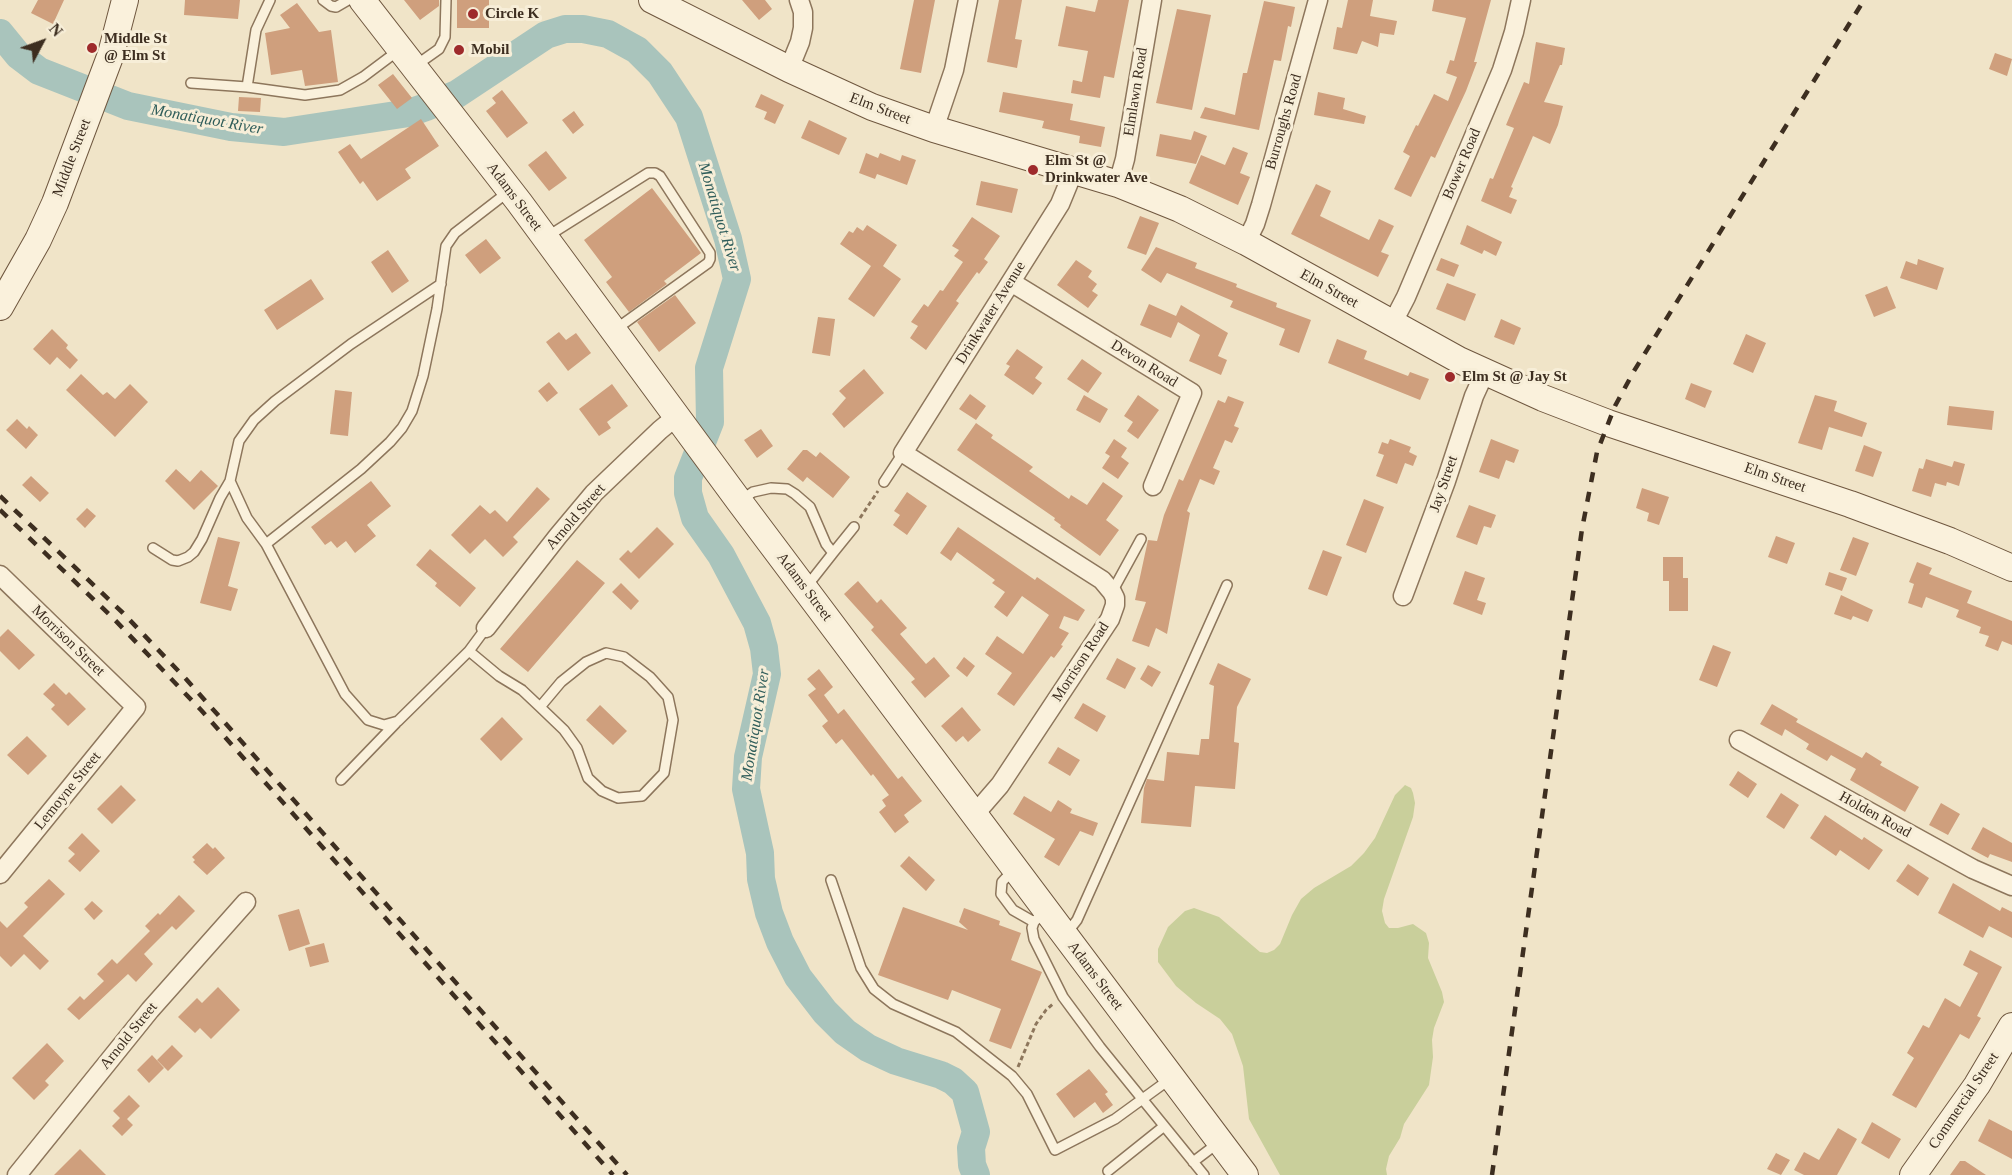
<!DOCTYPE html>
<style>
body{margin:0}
#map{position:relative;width:2012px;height:1175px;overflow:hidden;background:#f0e4c8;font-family:Georgia,serif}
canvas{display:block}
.north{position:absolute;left:12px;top:12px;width:60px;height:60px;-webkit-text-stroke:4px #f7eed8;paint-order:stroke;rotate:49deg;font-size:16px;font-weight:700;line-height:24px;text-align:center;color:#3d2e20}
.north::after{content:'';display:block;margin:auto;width:21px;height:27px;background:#3d2e20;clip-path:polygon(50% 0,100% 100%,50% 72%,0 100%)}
</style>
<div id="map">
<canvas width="2012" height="1175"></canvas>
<div class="north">N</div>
</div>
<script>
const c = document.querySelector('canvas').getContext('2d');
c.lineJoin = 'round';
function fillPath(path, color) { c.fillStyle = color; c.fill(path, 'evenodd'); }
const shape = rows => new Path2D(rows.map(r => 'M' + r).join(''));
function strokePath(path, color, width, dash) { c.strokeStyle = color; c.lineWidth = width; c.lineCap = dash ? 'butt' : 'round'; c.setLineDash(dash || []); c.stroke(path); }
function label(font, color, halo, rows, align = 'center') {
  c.font = font + ' Georgia,serif'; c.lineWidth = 6; c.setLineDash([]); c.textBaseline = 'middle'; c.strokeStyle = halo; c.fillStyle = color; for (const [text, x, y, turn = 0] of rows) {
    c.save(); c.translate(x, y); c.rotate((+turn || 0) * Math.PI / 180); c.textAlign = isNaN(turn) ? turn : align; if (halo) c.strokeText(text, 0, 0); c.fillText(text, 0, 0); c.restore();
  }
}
fillPath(shape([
 [1405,785,1411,788,1413,793,1415,803,1413,817,1384,899,1382,911,1385,923,1389,928,1398,928,1413,924,1426,933,1429,943,1428,958,1442,992,1444,1002,1434,1028,1432,1040,1433,1057,1429,1085,1404,1124,1400,1138,1389,1156,1386,1169,1387,1175,1280,1175,1249,1119,1243,1066,1232,1034,1220,1019,1196,1003,1176,986,1158,962,1158,949,1168,927,1185,911,1194,908,1219,917,1260,952,1267,953,1274,950,1280,944,1292,915,1301,899,1314,888,1351,866,1364,853,1375,838,1395,795]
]), '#c9cf9b');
strokePath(shape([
 [0,33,18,55,39,71,128,106,231,127,284,132,409,113,426,107,457,94,546,35,565,29,583,29,608,34,637,50,660,73,689,117,728,239,737,279,709,368,710,422,688,478,688,493,695,518,721,555,757,623,764,648,767,674,748,757,746,789,760,853,761,879,769,913,780,942,798,977,825,1012,845,1032,868,1048,896,1061,941,1075,953,1081,965,1092,976,1132,971,1148,972,1165,976,1175]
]), '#a9c4bc', 28);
fillPath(shape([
 [38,0,64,0,53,24,31,13],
 [185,0,240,0,238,19,184,15],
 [404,0,439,0,439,6,420,20],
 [457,0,489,0,489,28,457,28],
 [742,0,765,0,772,9,759,20],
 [914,0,935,0,921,73,900,69],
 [999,0,1022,0,1015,39,1022,40,1017,68,987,62],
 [1098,0,1129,0,1114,78,1104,76,1100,98,1071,93,1073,80,1082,82,1088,51,1058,46,1066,6,1095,12],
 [1348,0,1373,0,1370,16,1397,21,1394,35,1380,33,1378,47,1362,41,1357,54,1333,49,1337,27,1342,28],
 [1434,0,1491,0,1474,62,1477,62,1466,91,1435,158,1431,156,1411,197,1394,189,1410,156,1403,152,1416,125,1418,126,1434,94,1448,101,1457,77,1446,73,1450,60,1454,61,1466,18,1432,11],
 [1264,1,1295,7,1291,27,1288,26,1281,61,1274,60,1259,130,1200,118,1205,107,1235,115,1243,73,1247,73],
 [297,3,319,32,331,30,338,82,305,86,302,70,271,75,265,33,290,28,280,15],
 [1177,9,1211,15,1192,110,1156,103],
 [1536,42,1565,48,1562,65,1560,65,1544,102,1563,106,1558,125,1550,144,1533,136,1511,187,1513,188,1509,197,1517,200,1511,214,1481,201,1490,178,1493,179,1514,128,1506,125,1524,82,1529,84],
 [1995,53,2012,59,2007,76,1989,69],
 [393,74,412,98,397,109,378,85],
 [502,90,528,123,507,138,486,111,496,103,492,98],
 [1003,92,1073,104,1070,120,1105,127,1101,147,1079,143,1080,136,1042,128,1044,121,999,112],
 [1318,92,1345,98,1343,109,1366,116,1364,124,1314,115],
 [761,94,784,105,775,124,764,119,767,112,755,107],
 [239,97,261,98,260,112,238,111],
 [574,111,584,125,573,134,562,120],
 [421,119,439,146,405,169,411,178,377,201,363,181,360,184,338,152,350,144,361,159],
 [809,120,847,138,839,155,801,138],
 [1194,131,1207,136,1196,164,1156,156,1160,134,1191,140],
 [1233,147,1248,153,1240,173,1250,177,1238,205,1189,183,1201,155,1225,165],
 [546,151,567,178,549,191,528,165],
 [866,153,878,158,880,153,900,161,902,155,916,160,907,185,877,174,875,179,859,173],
 [981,181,1018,189,1012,213,976,205],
 [1316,184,1331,191,1320,216,1369,240,1379,219,1394,226,1381,252,1389,255,1378,277,1291,234],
 [652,188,701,253,664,281,667,284,629,312,606,282,612,277,584,240],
 [1140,216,1159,223,1146,255,1127,248],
 [972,217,1000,236,984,259,988,262,979,274,977,272,956,301,959,303,926,350,910,338,918,326,911,322,924,304,928,307,940,290,943,291,963,262,954,256,959,250,952,246],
 [867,225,897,245,883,266,901,279,874,317,848,299,871,266,840,244,849,231,853,233,857,227,863,231],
 [1467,225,1502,242,1496,256,1484,250,1482,254,1460,244],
 [486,239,501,258,480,274,465,255],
 [1156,247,1197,263,1195,268,1237,284,1236,287,1277,303,1276,307,1311,320,1299,353,1279,345,1285,329,1230,307,1233,301,1167,273,1161,283,1141,270],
 [388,250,409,281,392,293,371,262],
 [1441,258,1459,265,1454,277,1436,270],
 [1918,259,1944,268,1937,290,1900,278,1906,261,1917,265],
 [1076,260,1092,271,1088,277,1097,284,1092,291,1098,295,1088,308,1057,285],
 [311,279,324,299,277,330,264,310],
 [1447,283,1476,294,1465,321,1436,309],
 [1887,286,1896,308,1874,317,1865,295],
 [675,295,696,323,659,352,637,322],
 [1149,304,1176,316,1181,305,1228,333,1218,356,1227,360,1221,375,1189,361,1200,335,1178,322,1171,338,1140,325],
 [818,317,835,319,830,356,812,353],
 [1501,319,1521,328,1514,345,1494,337],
 [52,329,68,345,66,348,78,360,70,369,57,357,50,365,33,349],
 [559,332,566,340,576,333,591,353,568,371,546,342],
 [1746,334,1766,343,1753,373,1733,364],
 [1337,339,1367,351,1364,359,1408,376,1410,372,1429,379,1420,400,1328,363],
 [1017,349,1043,367,1035,378,1042,383,1033,395,1004,375,1010,366,1006,364],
 [1082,359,1102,373,1088,393,1067,379],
 [864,369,884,393,844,428,832,414,846,398,839,391],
 [81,374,103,395,107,392,115,399,130,384,148,402,115,437,66,390],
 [549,382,558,393,547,402,538,391],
 [1691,383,1712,391,1705,408,1685,399],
 [612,384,628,406,607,422,611,428,599,436,579,409],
 [335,390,352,392,348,436,330,434],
 [970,394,986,406,976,420,959,409],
 [1084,395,1108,409,1100,423,1076,410],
 [1138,395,1159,410,1138,439,1127,431,1133,422,1124,416],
 [1815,395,1837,401,1834,411,1867,423,1862,437,1829,427,1822,450,1798,443],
 [1228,396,1244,402,1234,426,1239,428,1232,443,1225,440,1213,468,1220,471,1214,485,1200,479,1187,511,1190,513,1167,634,1156,628,1149,647,1132,641,1146,602,1135,600,1148,540,1157,541,1164,515,1179,479,1183,481,1218,400,1225,403],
 [1949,406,1994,411,1992,430,1947,425],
 [17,419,27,429,29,426,38,435,26,449,6,430],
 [976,423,993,435,991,438,1033,467,1029,471,1069,499,1071,495,1087,505,1103,482,1123,496,1106,520,1119,530,1100,556,1060,527,1061,525,1054,520,1055,518,957,450],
 [761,429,773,446,757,458,744,440],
 [1114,439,1127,448,1121,457,1129,463,1118,479,1102,468,1110,456,1105,453],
 [1390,439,1411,447,1409,452,1417,456,1413,466,1405,463,1397,484,1376,476,1384,455,1378,453,1382,442,1388,444],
 [1491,439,1519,450,1514,463,1506,460,1499,479,1479,472],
 [1864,445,1882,452,1873,477,1855,471],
 [803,450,807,450,816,457,820,452,850,477,833,498,807,477,803,482,787,469],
 [1926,459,1952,467,1954,461,1965,464,1959,486,1947,482,1946,486,1935,483,1931,497,1912,491,1919,468,1923,469],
 [176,469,190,482,201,470,218,486,194,510,165,481],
 [31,476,49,493,40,502,22,485],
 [371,481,391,506,367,525,376,536,355,553,346,541,337,548,331,541,325,545,311,527],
 [537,487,550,499,513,537,518,542,503,557,485,539,470,554,451,535,480,505,490,514,495,510,507,522],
 [1642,488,1669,497,1659,525,1647,521,1649,513,1636,508],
 [907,492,927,506,907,535,893,525,900,515,894,511],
 [1364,499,1384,507,1366,553,1346,545],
 [1469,505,1496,515,1491,528,1484,526,1477,545,1456,537],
 [87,508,96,516,85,528,76,519],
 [657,527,674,544,639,579,619,559,628,550,631,553],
 [958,527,1035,580,1037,577,1085,610,1078,621,1064,616,1059,628,1069,633,1061,645,1063,646,1054,658,1051,656,1014,706,997,694,1012,673,985,654,997,636,1023,654,1049,615,1022,596,1007,617,994,607,1005,592,992,583,995,580,957,552,951,561,940,553],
 [1776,536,1795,543,1787,564,1768,557],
 [218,537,240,542,228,586,238,589,231,611,200,603],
 [1853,537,1869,543,1856,576,1840,570],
 [430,549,476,588,460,607,435,586,437,583,416,565],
 [1323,550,1342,557,1327,596,1308,589],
 [1663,557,1683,557,1683,578,1688,578,1688,611,1669,611,1669,581,1663,581],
 [577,560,605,583,528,672,500,649],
 [1917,562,1932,568,1929,574,1972,591,1967,603,2012,621,2012,645,2002,641,1998,651,1985,646,1989,636,1979,633,1981,627,1956,617,1959,610,1926,597,1922,608,1908,603,1914,584,1909,582],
 [1465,571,1485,578,1477,600,1486,603,1482,615,1453,604],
 [1829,572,1847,578,1842,591,1825,585],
 [858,581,877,603,881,599,907,628,900,634,926,664,934,657,950,676,925,698,911,682,915,679,871,630,874,627,844,594],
 [621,583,639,601,631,610,612,592],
 [1841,595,1873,610,1868,622,1853,616,1851,620,1834,614],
 [8,629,35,655,19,670,0,651,0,637],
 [1713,645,1731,652,1717,687,1699,680],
 [964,657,975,666,967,677,956,668],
 [1117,658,1136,668,1125,689,1106,679],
 [1218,663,1251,679,1237,707,1234,742,1239,743,1235,789,1195,786,1191,827,1141,823,1144,788,1147,779,1164,781,1167,752,1199,755,1201,739,1209,739,1214,686,1209,684],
 [1148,665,1161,672,1152,687,1140,679],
 [819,669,833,687,824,695,838,714,844,709,898,779,902,776,922,801,904,815,909,822,895,833,879,812,886,806,882,800,889,795,873,774,871,776,842,739,836,744,822,726,828,721,808,695,816,689,807,679],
 [54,683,66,695,69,692,86,709,68,726,51,709,55,705,43,694],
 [1083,703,1106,716,1097,732,1074,718],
 [1772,704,1798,719,1796,722,1862,758,1866,752,1882,762,1880,765,1919,787,1905,812,1850,780,1856,769,1831,755,1827,761,1806,749,1809,744,1785,729,1782,736,1760,724],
 [600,705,627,731,613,745,586,720],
 [962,707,981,730,968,742,963,736,956,742,941,726],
 [502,717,523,739,501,761,480,739],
 [27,736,47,756,28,775,7,755],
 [1058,747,1080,760,1070,776,1048,763],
 [1738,771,1757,784,1748,798,1729,785],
 [121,785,136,800,112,824,97,809],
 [1781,793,1799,805,1784,829,1766,817],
 [1024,796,1051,812,1058,800,1072,809,1070,813,1098,823,1093,836,1080,831,1059,866,1044,857,1055,839,1013,814],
 [1941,803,1960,814,1948,835,1929,825],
 [1825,815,1862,840,1864,837,1883,850,1869,870,1840,850,1836,856,1810,838],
 [1983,827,2012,843,2012,862,1990,854,1988,858,1971,849],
 [82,833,100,851,80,872,68,861,75,854,68,848],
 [207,843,213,849,215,847,225,858,207,875,193,862,195,860,192,857],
 [909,856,935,880,926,891,900,866],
 [1908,864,1929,878,1918,896,1896,881],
 [49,879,65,894,23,936,49,961,40,970,24,954,11,967,0,956,0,921,7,928,28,907,24,903],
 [1953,883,2000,911,2002,907,2012,912,2012,938,1989,926,1983,938,1938,913],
 [179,895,195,911,176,930,172,926,144,954,153,964,136,982,128,974,79,1020,67,1009,80,996,84,1000,104,981,97,974,112,959,117,964,150,931,145,926,158,913,160,915],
 [92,901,103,911,94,920,84,909],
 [903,907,968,930,959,922,964,908,1000,921,999,925,1021,933,1011,960,1042,972,1011,1049,989,1041,1001,1009,952,990,948,1000,878,975],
 [299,909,310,944,289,951,278,915],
 [324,943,329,962,310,967,305,948],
 [1970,950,2002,967,1977,1016,1981,1018,1969,1039,1960,1034,1916,1108,1892,1095,1914,1058,1907,1053,1923,1025,1929,1028,1945,998,1960,1007,1978,973,1963,965],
 [218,987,240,1010,211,1039,200,1028,195,1033,178,1017,197,998,202,1003],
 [47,1043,64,1061,45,1081,49,1085,34,1100,12,1078],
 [172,1045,183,1056,168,1071,157,1060],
 [152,1055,164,1068,149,1083,137,1070],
 [1089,1069,1108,1092,1105,1094,1113,1105,1103,1113,1095,1102,1074,1118,1056,1094],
 [129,1095,140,1106,127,1119,133,1125,122,1136,112,1126,120,1118,113,1111],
 [1989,1119,2012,1131,2012,1159,1978,1141],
 [1872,1122,1901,1139,1889,1159,1861,1143],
 [1838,1128,1857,1139,1837,1175,1804,1175,1794,1170,1804,1152,1819,1160],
 [80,1149,106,1175,54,1175],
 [1776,1153,1790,1160,1781,1175,1767,1169],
 [1960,1161,1965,1161,1986,1175,1950,1175]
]), '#cf9f7d');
const lane = shape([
 [323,0,331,6,336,7,348,0],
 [415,66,439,49,445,37,446,0],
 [191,83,247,87,305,95,340,90,363,77,399,50],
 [247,87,256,30,270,0],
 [548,236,648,173,655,173,660,176,710,253,710,259,708,263,616,329],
 [230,481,247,518,266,544,345,694,368,720,384,725,398,721,469,651,486,628],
 [884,482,903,453],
 [741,500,753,492,771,488,787,489,795,494,810,507,826,544,833,553,854,527],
 [266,544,361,469,390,442,402,428,412,411,423,376,437,309,446,246,455,233,508,192],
 [153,548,172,560,178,561,188,557,194,552,202,539,220,498,230,481,239,441,254,420,275,401,351,344,441,284],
 [807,586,833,553],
 [1112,592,1141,539],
 [469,651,499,676,522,690,540,707,564,730,577,748,588,778,602,791,618,798,642,796,664,773,673,720,668,697,650,677,624,657,606,653,586,662,561,682,540,707],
 [341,780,396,723],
 [1014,869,1002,882,1001,894,1013,910,1034,922],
 [831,880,861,968,874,989,893,1004,956,1032,1012,1076,1027,1094,1055,1150,1115,1119,1170,1079],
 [1045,911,1034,922,1032,928,1034,939,1063,997,1100,1047,1204,1175],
 [1066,934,1077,920,1227,585],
 [1193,1162,1218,1143],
 [1108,1171,1163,1127]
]);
const street = shape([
 [789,69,800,42,803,28,803,12,799,0],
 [934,129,954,70,968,0],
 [1118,184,1125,159,1152,0],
 [1246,242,1255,224,1261,205,1318,0],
 [1011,282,1192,393,1153,486],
 [1392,324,1406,297,1502,70,1514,32,1521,0],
 [0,575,136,707,0,874],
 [1403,596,1446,481,1474,396,1485,372],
 [486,628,558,536,594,493,660,430,677,416],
 [1739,740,1973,869,2012,886],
 [974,815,1000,785,1110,619,1115,605,1115,598,1112,592,1102,580,903,453,1060,204,1074,170],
 [17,1175,150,1010,246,902]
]);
const secondary = shape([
 [362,0,519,202,739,501,1245,1175],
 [652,0,789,69,872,107,934,129,1118,184,1180,209,1246,242,1459,360,1543,398,1608,423,1850,504,1950,541,2012,568],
 [0,307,38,240,55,203,111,54,125,0],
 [1913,1175,1977,1085,2012,1026]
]);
strokePath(lane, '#8d765c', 12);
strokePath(street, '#8d765c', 21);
strokePath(secondary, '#6f573f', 28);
strokePath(shape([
 [860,518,878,491],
 [1018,1067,1036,1024,1046,1010,1054,1003]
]), '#8d765c', 3, [4.5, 3]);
strokePath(lane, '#faf1dc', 9);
strokePath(street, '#faf1dc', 18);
strokePath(secondary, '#faf1dc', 26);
strokePath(shape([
 [0,496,123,613,186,679,627,1175],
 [0,510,113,618,201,710,613,1175],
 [1492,1175,1582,529,1597,452,1615,406,1634,371,1864,0]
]), '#3d2e20', 4.5, [10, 10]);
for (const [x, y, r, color] of [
 [473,14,6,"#9e2a2b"],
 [92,48,6,"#9e2a2b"],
 [459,50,6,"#9e2a2b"],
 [1033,170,6,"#9e2a2b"],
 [1450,377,6,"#9e2a2b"]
]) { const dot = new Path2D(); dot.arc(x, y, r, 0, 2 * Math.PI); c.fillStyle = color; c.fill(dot); strokePath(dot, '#f7eed8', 2); }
label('bold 15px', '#3d2e20', '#f7eed8', [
 ["Circle K",485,14],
 ["Middle St",104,39],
 ["@ Elm St",104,56],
 ["Mobil",471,50],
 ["Elm St @",1045,161],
 ["Drinkwater Ave",1045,178],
 ["Elm St @ Jay St",1462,377]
], 'left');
label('15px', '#3d2e20', '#f7eed8', [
 ["Elmlawn Road",1136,92,-81],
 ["Elm Street",880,109,21],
 ["Burroughs Road",1284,122,-74],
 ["Middle Street",72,158,-69],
 ["Bower Road",1462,164,-67],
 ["Adams Street",514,197,53],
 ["Elm Street",1329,289,29],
 ["Drinkwater Avenue",991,313,-58],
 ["Devon Road",1144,364,32],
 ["Elm Street",1775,478,19],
 ["Jay Street",1444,484,-71],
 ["Arnold Street",576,517,-49],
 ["Adams Street",804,587,53],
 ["Morrison Street",68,641,44],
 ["Morrison Road",1081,662,-57],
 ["Lemoyne Street",68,791,-51],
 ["Holden Road",1875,815,29],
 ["Adams Street",1095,976,53],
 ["Arnold Street",129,1036,-51],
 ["Commercial Street",1964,1101,-56]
]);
label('italic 16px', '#2f5d5a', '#f7eed8', [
 ["Monatiquot River",207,120,10],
 ["Monatiquot River",719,217,73],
 ["Monatiquot River",756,725,-81]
]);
</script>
